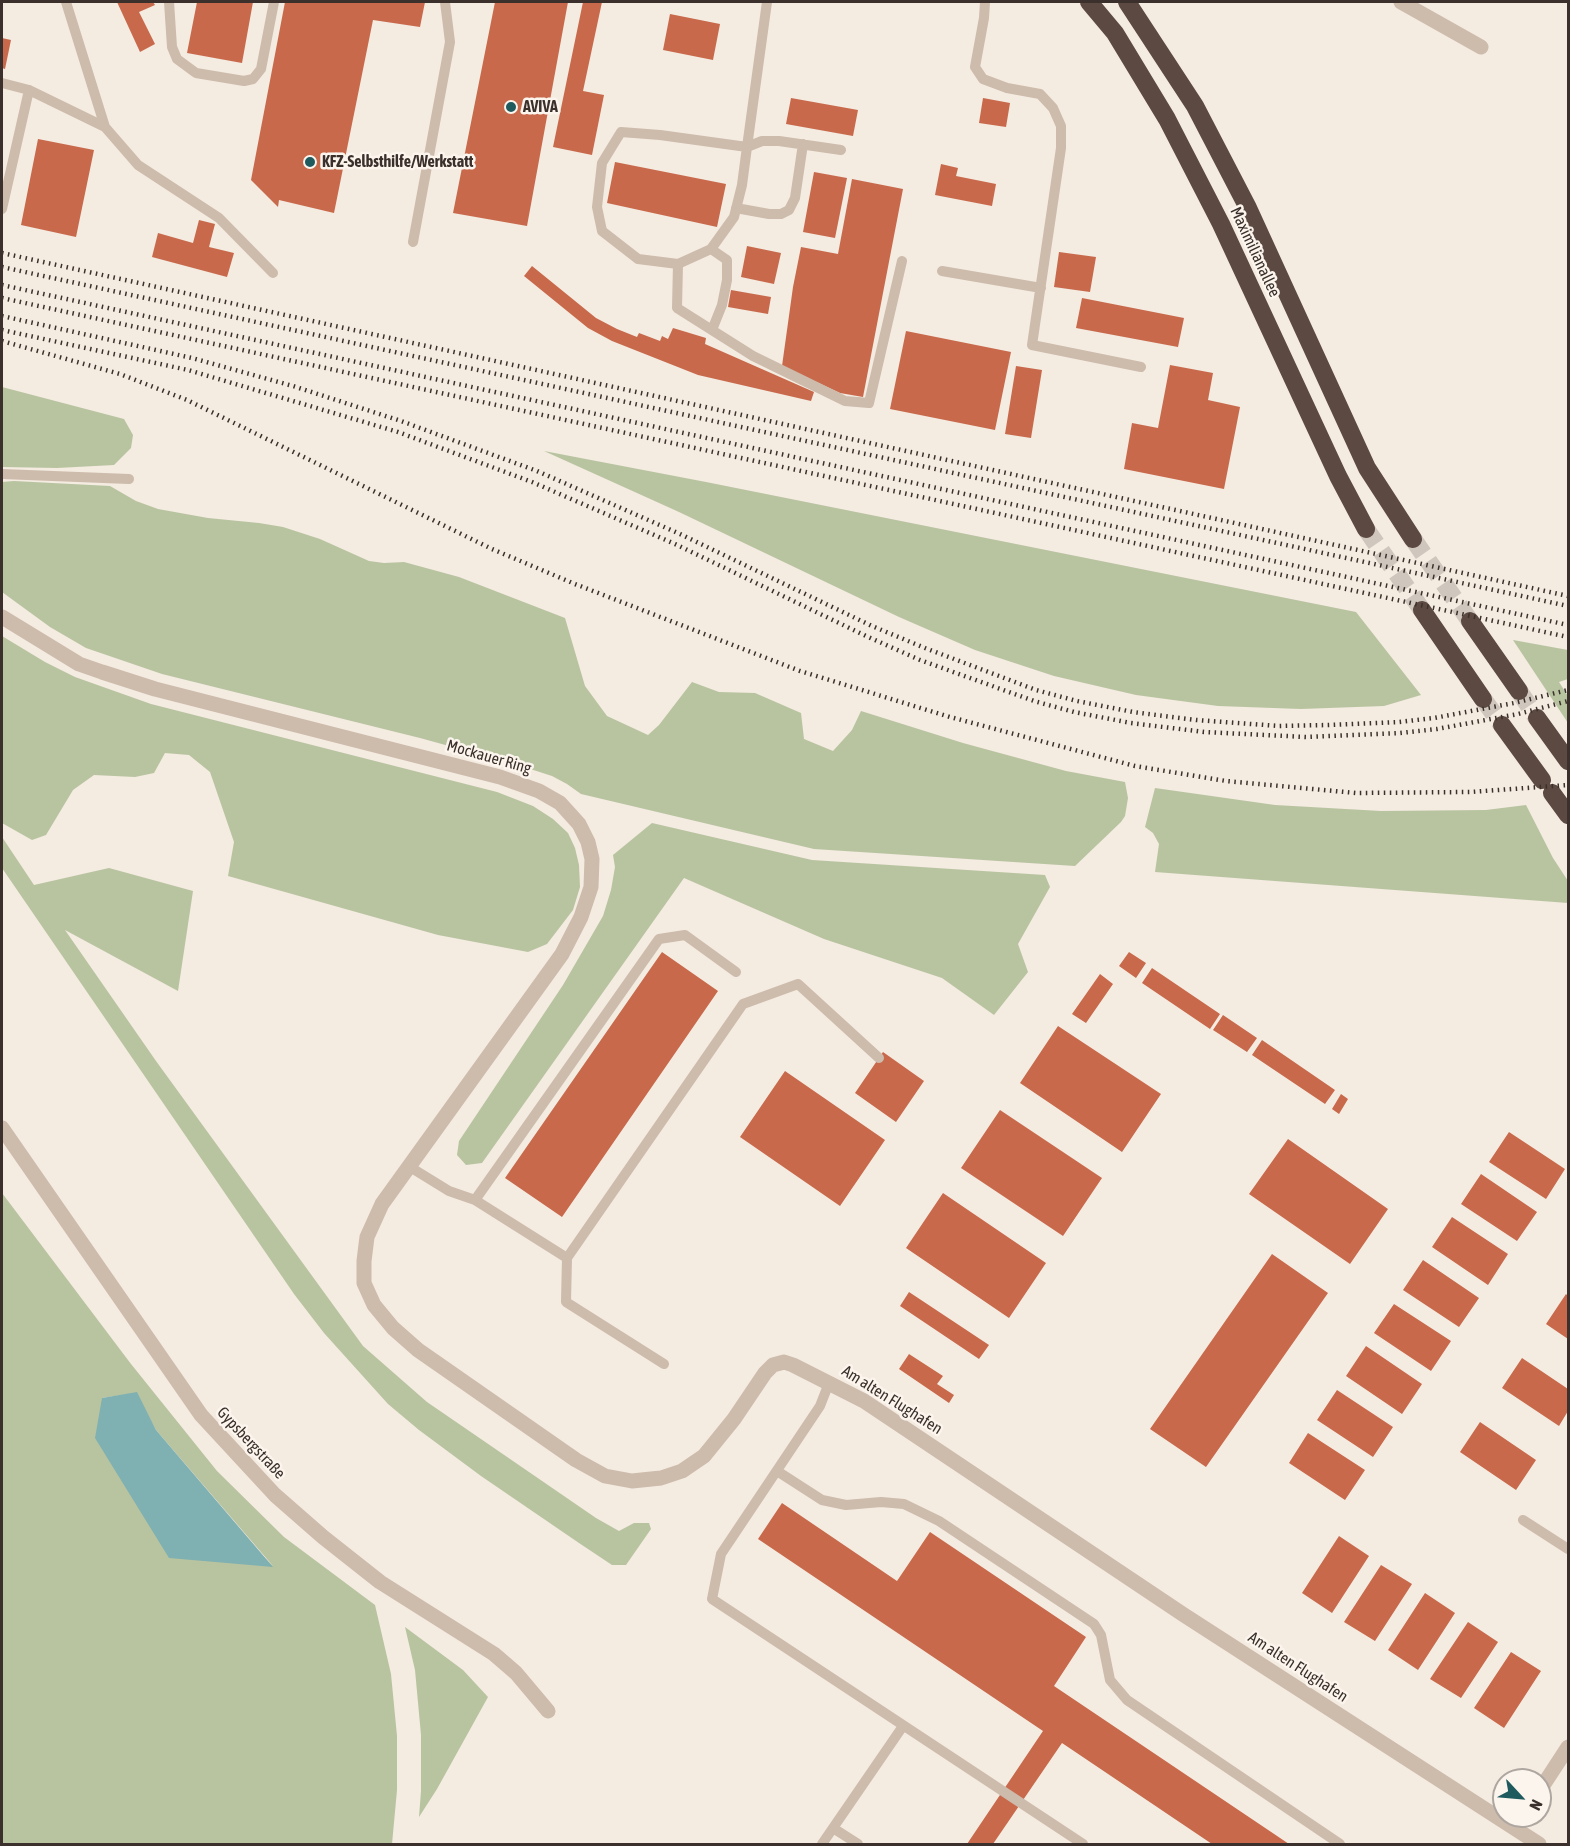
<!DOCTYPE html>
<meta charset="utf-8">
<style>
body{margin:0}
#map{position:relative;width:1570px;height:1846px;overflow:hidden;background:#f4ebe1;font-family:"Asap Condensed",sans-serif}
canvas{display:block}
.frame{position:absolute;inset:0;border:3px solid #3b302b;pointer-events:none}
.north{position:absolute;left:1492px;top:1768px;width:60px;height:60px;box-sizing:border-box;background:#fbf5ee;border:2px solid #aea6a0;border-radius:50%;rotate:116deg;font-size:16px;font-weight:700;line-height:24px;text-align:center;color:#3b302b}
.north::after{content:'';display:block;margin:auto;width:21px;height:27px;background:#1f5a5e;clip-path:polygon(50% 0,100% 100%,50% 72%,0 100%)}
</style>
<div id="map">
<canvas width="1570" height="1846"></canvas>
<div class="frame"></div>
<div class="north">N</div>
</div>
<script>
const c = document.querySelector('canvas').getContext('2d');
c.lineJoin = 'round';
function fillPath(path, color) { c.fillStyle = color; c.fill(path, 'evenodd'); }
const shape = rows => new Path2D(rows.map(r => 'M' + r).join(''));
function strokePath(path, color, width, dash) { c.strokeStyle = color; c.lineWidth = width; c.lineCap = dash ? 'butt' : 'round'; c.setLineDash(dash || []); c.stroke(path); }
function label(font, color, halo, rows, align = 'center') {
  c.font = font + ' "Asap Condensed",sans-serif'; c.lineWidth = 5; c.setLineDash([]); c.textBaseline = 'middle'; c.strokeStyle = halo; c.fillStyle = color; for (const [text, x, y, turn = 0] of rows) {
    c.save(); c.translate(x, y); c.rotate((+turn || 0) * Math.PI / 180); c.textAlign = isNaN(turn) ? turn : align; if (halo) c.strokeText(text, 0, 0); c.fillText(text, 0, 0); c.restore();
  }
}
fillPath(shape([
 [2,387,124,419,133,435,131,448,114,465,57,468,2,467],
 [544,451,706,482,1356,612,1421,695,1384,706,1301,709,1218,706,1136,695,1054,676,975,650,899,617,679,512],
 [14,481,110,486,136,501,158,509,208,518,259,523,283,527,320,539,369,561,384,563,404,562,459,577,565,618,585,686,607,716,648,735,659,725,692,682,719,692,755,693,801,713,804,739,833,751,852,730,861,711,963,743,1066,771,1125,782,1128,798,1125,816,1121,822,1075,866,814,849,581,794,567,784,552,776,518,765,420,738,162,674,86,648,50,627,2,592,2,482],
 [2,636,45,662,75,677,151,704,497,792,533,806,553,819,568,833,575,848,579,865,580,887,573,910,547,944,528,952,438,935,228,876,234,842,210,772,189,755,165,753,154,773,135,777,94,775,73,790,46,835,32,840,2,823],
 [1513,640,1568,650,1568,679,1559,682,1568,696,1568,723],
 [1155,788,1275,805,1381,811,1486,810,1526,805,1553,858,1568,881,1568,903,1155,872,1159,844,1153,833,1145,827],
 [652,823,812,860,1045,875,1050,887,1018,944,1028,972,994,1015,942,978,824,939,684,878,482,1163,466,1165,457,1155,459,1141,563,985,603,916,611,890,615,867,613,855],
 [2,837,34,885,109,868,193,891,178,991,65,930,156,1061,363,1346,427,1402,596,1518,619,1531,634,1523,649,1523,651,1529,626,1565,612,1565,579,1543,481,1476,419,1430,388,1404,324,1333,294,1294,2,868],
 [2,1193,131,1364,217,1471,284,1537,375,1605,391,1674,397,1736,397,1790,392,1844,2,1844],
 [136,1393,156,1430,273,1566,102,1398],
 [405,1627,463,1670,488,1697,437,1789,419,1817,421,1791,421,1735,415,1670]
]), '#b8c4a0');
fillPath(shape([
 [137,1392,156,1430,273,1567,169,1558,95,1438,102,1398]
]), '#7fb0b2');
fillPath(shape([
 [117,2,153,2,155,5,139,12,155,44,140,52],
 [197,2,253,2,242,63,187,53],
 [285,2,425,2,420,27,373,20,334,213,279,200,278,207,251,180],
 [495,2,568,2,527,226,453,213],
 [583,2,602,2,583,91,604,95,592,155,553,147],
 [670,14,720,24,713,60,663,50],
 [2,38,11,40,5,69,2,68],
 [791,98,858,110,853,136,786,124],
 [983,98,1010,103,1006,127,979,123],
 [38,139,94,150,76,237,21,225],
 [615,162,726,184,717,227,607,203],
 [941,164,958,168,956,176,996,184,992,206,935,195],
 [814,172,847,178,835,238,803,232],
 [852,179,903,189,863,397,840,393,782,366,793,287,801,247,838,254],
 [199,220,215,224,209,247,234,253,227,277,152,257,158,233,193,243],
 [747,246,781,253,774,284,741,277],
 [1059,252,1096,257,1090,292,1054,287],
 [532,266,596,318,617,329,637,337,639,333,660,341,662,336,668,339,673,328,706,338,705,344,814,392,811,401,698,375,612,341,588,328,524,276],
 [731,290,771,297,768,314,728,307],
 [1082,298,1184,318,1178,347,1076,328],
 [906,331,1011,352,995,430,890,409],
 [1170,365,1213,373,1208,400,1240,407,1224,489,1124,469,1132,423,1158,428],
 [1016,366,1042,370,1031,438,1005,434],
 [662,952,718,991,562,1217,505,1178],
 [1129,952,1146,963,1136,978,1119,966],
 [1152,968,1220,1014,1210,1029,1142,983],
 [1100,974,1113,984,1086,1023,1072,1014],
 [1223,1015,1257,1038,1247,1052,1213,1030],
 [1058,1026,1161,1094,1122,1152,1020,1083],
 [1262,1040,1335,1090,1325,1104,1252,1055],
 [883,1052,924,1081,896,1122,855,1093],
 [785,1071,885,1140,840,1206,740,1137],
 [1341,1094,1348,1099,1339,1114,1332,1109],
 [1000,1110,1102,1178,1063,1236,961,1168],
 [1509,1132,1565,1169,1546,1199,1489,1162],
 [1288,1139,1388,1209,1350,1264,1249,1194],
 [1481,1174,1537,1212,1517,1241,1461,1204],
 [943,1193,1046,1263,1009,1318,906,1248],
 [1452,1217,1508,1254,1488,1285,1432,1247],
 [1272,1254,1328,1293,1206,1467,1150,1429],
 [1423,1260,1479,1298,1459,1327,1403,1290],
 [909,1292,989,1345,979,1359,900,1306],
 [1566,1294,1568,1296,1568,1339,1546,1324],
 [1394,1304,1451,1341,1431,1371,1374,1333],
 [1366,1346,1422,1384,1402,1414,1346,1376],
 [909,1354,943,1376,937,1384,954,1395,949,1403,899,1369],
 [1522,1358,1568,1389,1568,1411,1559,1426,1502,1388],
 [1337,1390,1393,1427,1373,1457,1317,1420],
 [1480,1422,1536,1460,1516,1490,1460,1452],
 [1308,1433,1365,1470,1345,1500,1289,1463],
 [782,1503,897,1581,930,1532,1086,1637,1054,1686,1289,1844,1212,1844,1062,1743,993,1844,967,1844,1043,1731,758,1539],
 [1339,1536,1369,1556,1332,1613,1302,1593],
 [1381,1565,1412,1584,1375,1641,1344,1622],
 [1425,1593,1455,1613,1418,1670,1388,1650],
 [1468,1622,1498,1642,1461,1698,1430,1679],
 [1511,1652,1541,1671,1504,1728,1474,1708]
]), '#c8694b');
strokePath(shape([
 [1366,529,1422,610],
 [1413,539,1470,621],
 [1519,691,1537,718],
 [1483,699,1502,725]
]), '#cfc6bd', 18, [18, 9]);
strokePath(shape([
 [169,2,172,47,177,59,196,73,244,81,253,79,261,69,274,2],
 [767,2,747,147,742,185,734,217,711,249,678,264,638,259,602,231,597,207,602,163,621,132,660,135,747,147,762,141,779,141,841,150],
 [985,2,984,18,975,67,983,79,1007,88,1040,94,1053,108,1061,126,1061,148,1032,345,1141,367],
 [2,83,29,90,105,127,66,2],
 [105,127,138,165,219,218,273,273],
 [736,208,769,214,781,214,789,210,795,198,803,144],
 [2,209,29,90],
 [413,242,450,42,445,2],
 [711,249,727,260,727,280,722,305,712,330],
 [678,264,677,308,753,356,845,401,869,403,902,261],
 [942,271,1041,288],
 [2,474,129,479],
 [410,1167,449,1191,475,1200,567,1258,743,1004,798,984,879,1058],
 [475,1200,659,939,685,935,736,972],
 [567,1258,566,1302,664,1364],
 [829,1383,820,1406,721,1554,712,1599,1083,1844],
 [777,1471,822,1500,846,1505,881,1502,904,1504,939,1521,1094,1624,1101,1635,1110,1680,1127,1700,1340,1844],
 [1523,1520,1568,1549],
 [833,1828,858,1844],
 [822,1844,903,1726]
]), '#cdbbac', 10);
strokePath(shape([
 [1401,2,1481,47],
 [2,617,79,664,102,672,155,689,500,777,539,791,560,803,579,824,588,842,592,859,591,887,581,917,562,954,382,1204,367,1237,364,1261,364,1283,374,1305,393,1328,418,1350,576,1460,605,1476,632,1481,661,1478,682,1471,704,1456,734,1419,765,1373,773,1365,784,1362,793,1365,864,1401,1184,1615,1539,1844],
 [2,1128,201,1415,275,1495,323,1537,380,1582,494,1654,516,1673,548,1711],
 [1540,1790,1568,1747]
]), '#cdbbac', 15);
strokePath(shape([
 [1089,2,1115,33,1167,119,1221,224,1338,476,1366,529],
 [1127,2,1195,106,1248,208,1367,468,1413,539],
 [1422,610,1483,699],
 [1470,621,1519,691],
 [1537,718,1568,761],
 [1502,725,1542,780],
 [1552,793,1568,815]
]), '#5c4a42', 18);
strokePath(shape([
 [2,253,1568,596],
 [2,267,1568,606],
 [2,285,1568,625],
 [2,298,1568,637],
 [2,316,192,358,293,386,401,421,537,471,680,534,872,626,925,648,1036,690,1077,701,1133,712,1196,720,1279,726,1328,725,1399,722,1434,718,1514,703,1568,690],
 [2,330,188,370,398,432,532,482,675,544,866,636,920,660,1034,701,1074,712,1131,723,1204,732,1306,737,1400,733,1437,729,1518,714,1568,701],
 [2,341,120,374,187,400,492,549,575,584,800,671,950,717,1135,766,1226,781,1356,793,1470,792,1568,785]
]), '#3b302b', 4.5, [1.5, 4.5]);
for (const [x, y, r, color] of [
 [511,107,6,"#1f5a5e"],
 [310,162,6,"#1f5a5e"]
]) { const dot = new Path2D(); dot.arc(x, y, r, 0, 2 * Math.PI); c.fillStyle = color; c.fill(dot); strokePath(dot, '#fbf5ee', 2); }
label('bold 16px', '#3b302b', '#fbf5ee', [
 ["AVIVA",523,107],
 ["KFZ-Selbsthilfe/Werkstatt",322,162]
], 'left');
label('16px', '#3b302b', '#fbf5ee', [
 ["Maximilianallee",1255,252,65],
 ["Mockauer Ring",489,757,16],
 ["Am alten Flughafen",892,1400,32],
 ["Gypsbergstraße",251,1443,47],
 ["Am alten Flughafen",1298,1667,33]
]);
</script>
